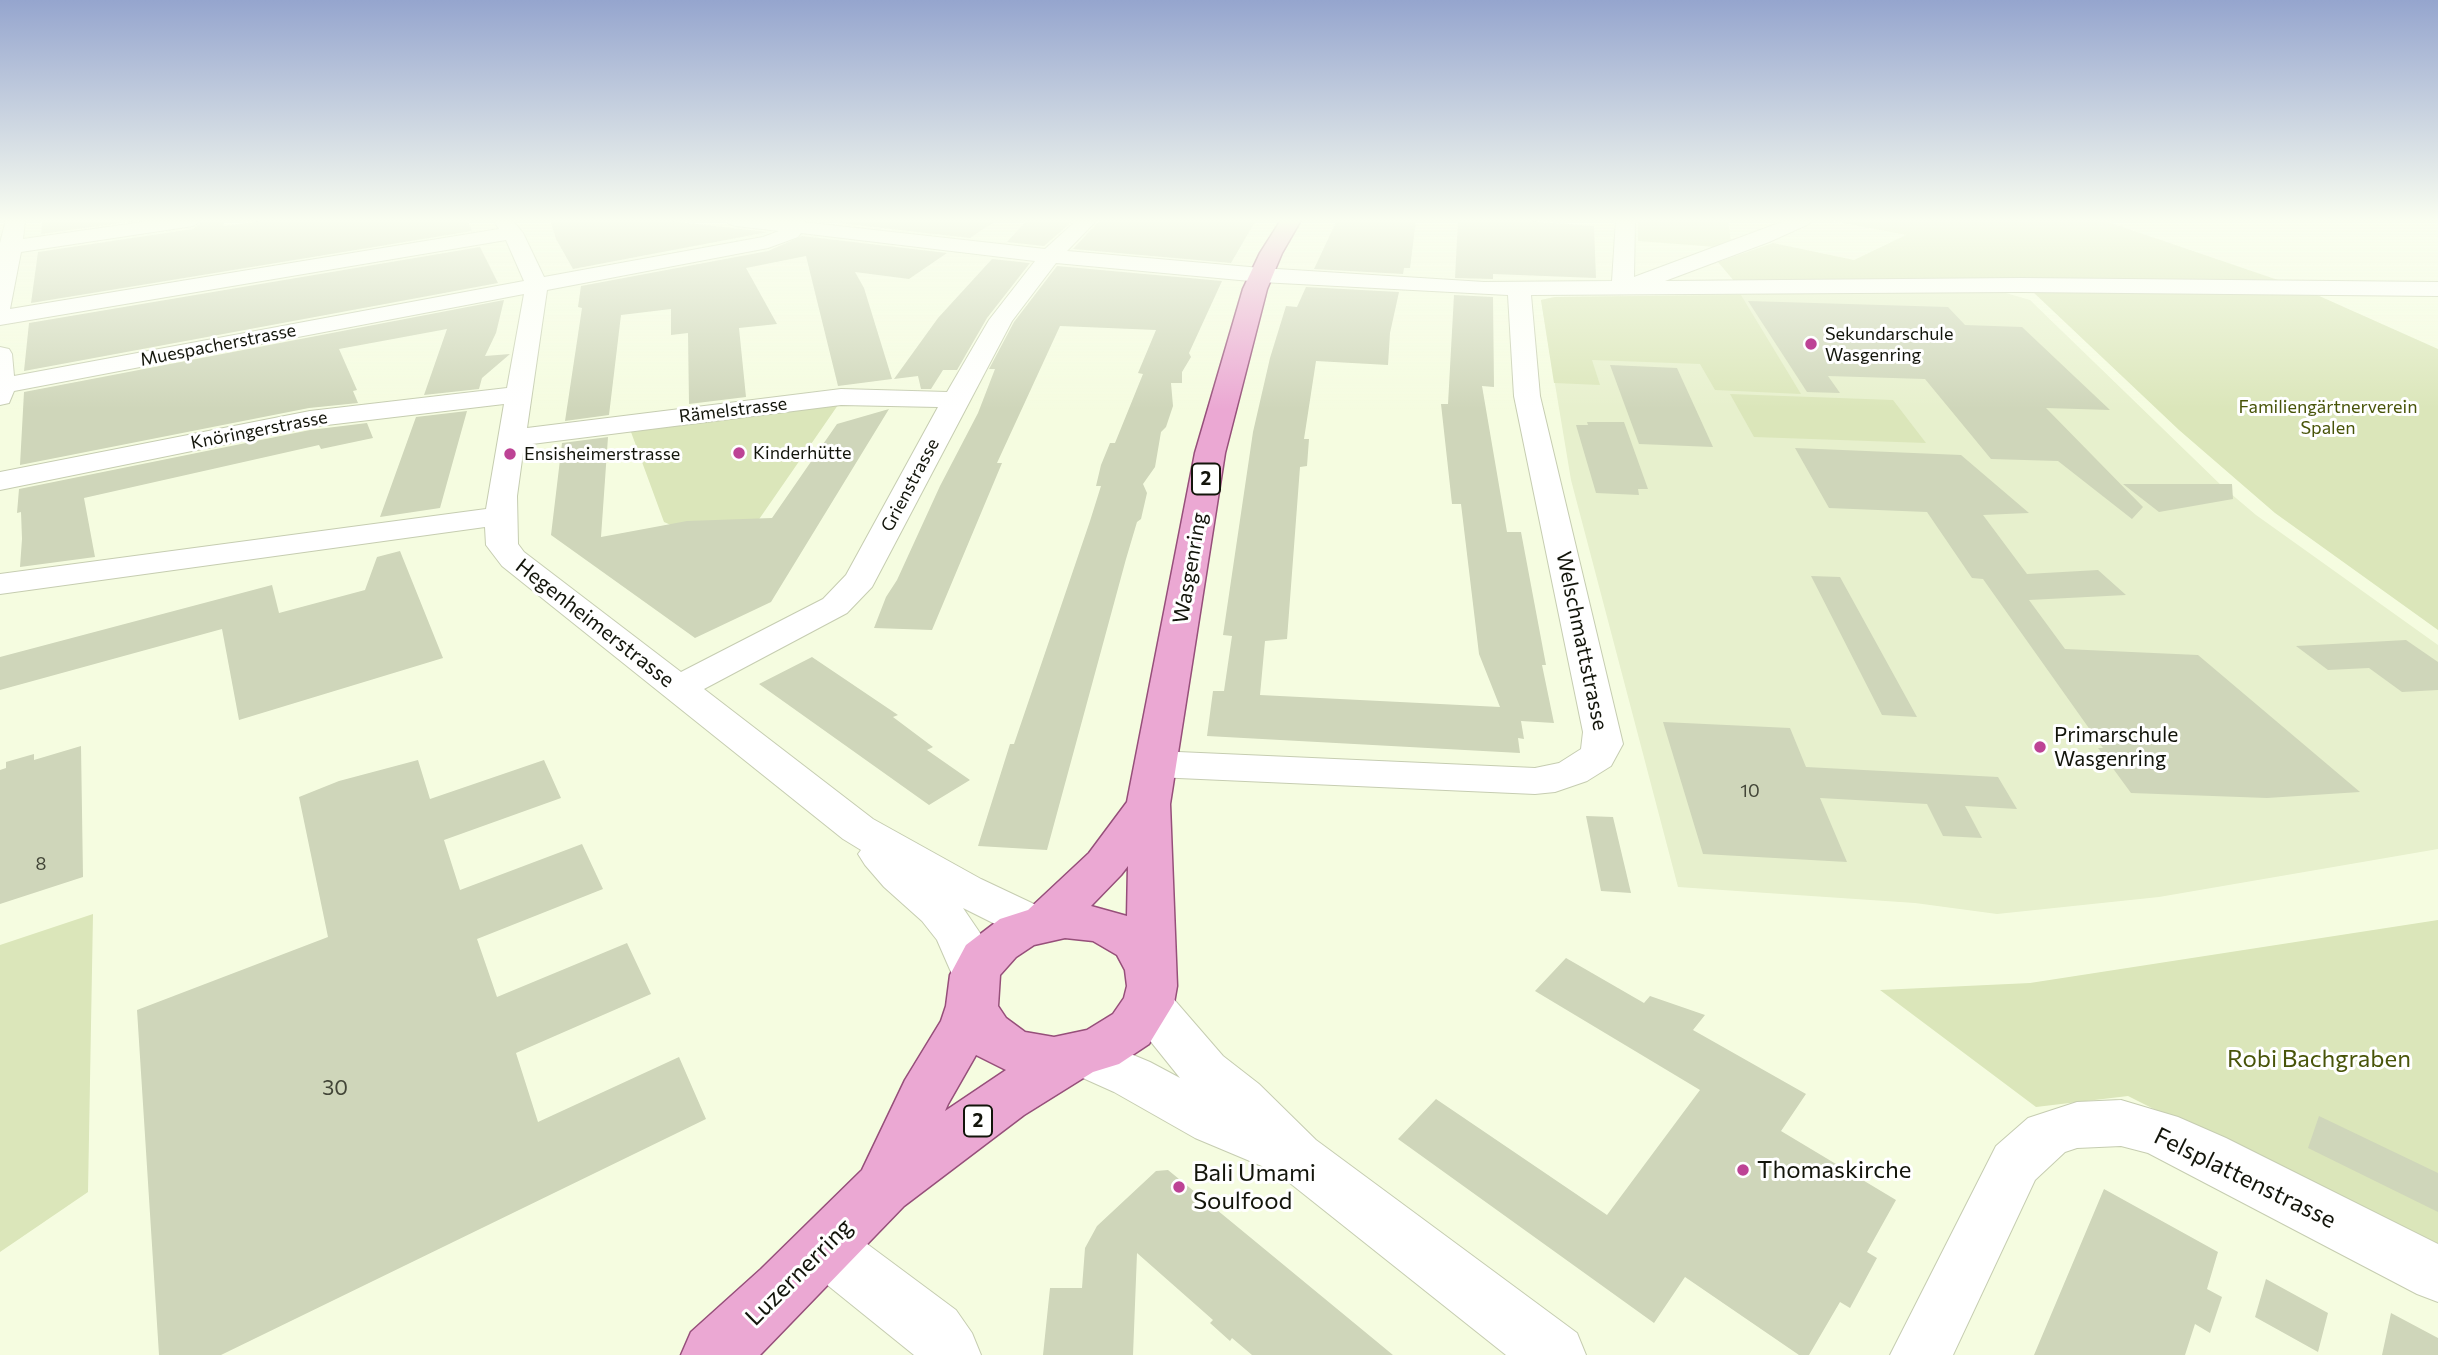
<!DOCTYPE html>
<meta charset="utf-8">
<style>
body{margin:0}
canvas{display:block;background:#f5fce0}
</style>
<canvas width="2438" height="1355"></canvas>
<script>
const c = document.querySelector('canvas').getContext('2d');
c.lineJoin = 'round';
function fillPath(path, color) { c.fillStyle = color; c.fill(path, 'evenodd'); }
const shape = rows => new Path2D(rows.map(r => 'M' + r).join(''));
function strokePath(path, color, width, dash) { c.strokeStyle = color; c.lineWidth = width; c.lineCap = dash ? 'butt' : 'round'; c.setLineDash(dash || []); c.stroke(path); }
function label(font, color, halo, rows, align = 'center') {
  c.font = font + ' Commissioner,sans-serif'; c.lineWidth = 6; c.setLineDash([]); c.textBaseline = 'middle'; c.strokeStyle = halo; c.fillStyle = color; for (const [text, x, y, turn = 0] of rows) {
    c.save(); c.translate(x, y); c.rotate((+turn || 0) * Math.PI / 180); c.textAlign = isNaN(turn) ? turn : align; if (halo) c.strokeText(text, 0, 0); c.fillText(text, 0, 0); c.restore();
  }
}
fillPath(shape([
 [1999,291,2030,300,2223,487,2256,515,2438,645,2438,849,2159,897,1997,914,1915,903,1678,887,1571,480,1541,300,1555,297]
]), '#e7f0cd');
fillPath(shape([
 [1638,220,1728,220,1731,242,1717,247,1638,241],
 [1827,220,2102,220,2281,281,1734,281,1718,262,1773,243,1854,260,1906,235],
 [2032,291,2317,295,2438,349,2438,630,2275,513,2179,430],
 [1741,295,1801,394,1715,390,1700,364,1592,360,1600,385,1554,383,1541,300,1555,297],
 [1730,394,1893,400,1926,443,1754,437],
 [838,405,753,528,687,532,664,522,631,432],
 [93,914,88,1192,0,1252,0,945],
 [2438,920,2438,1252,2128,1096,2036,1107,1880,990,2030,983]
]), '#dbe6ba');
fillPath(shape([
 [42,220,142,220,41,234],
 [205,220,223,220,224,226,268,220,467,220,472,231,31,303,38,252,193,229],
 [550,220,661,220,768,232,573,269,556,239],
 [845,220,997,220,970,238,838,223],
 [1027,220,1074,220,1044,246,1007,242],
 [1100,220,1099,220,1256,220,1231,263,1073,249],
 [1337,220,1416,220,1410,268,1404,268,1403,274,1314,269],
 [1458,220,1515,220,1594,226,1596,278,1493,274,1493,279,1455,278],
 [802,236,947,253,909,279,855,272,864,288,892,379,838,386,806,256,746,268,777,324,739,328,746,397,689,404,688,333,671,335,671,309,621,315,609,415,565,421,582,308,578,307,581,286,768,251],
 [480,247,498,283,24,371,29,323],
 [992,259,1030,263,987,318,957,370,943,370,931,389,921,389,918,376,894,379,938,318],
 [1057,266,1222,281,1189,353,1191,357,1182,372,1182,383,1171,383,1173,406,1166,427,1161,432,1155,467,1143,484,1147,493,1141,519,1137,522,1126,559,1047,850,978,846,1010,744,1014,744,1090,521,1101,486,1096,486,1101,465,1110,443,1115,443,1143,374,1138,373,1156,330,1060,326,997,463,1002,463,932,630,874,628,886,597,897,580,940,486,978,413,995,369,989,369,1014,322],
 [1306,287,1399,292,1390,333,1388,365,1316,361,1304,439,1309,439,1307,466,1300,467,1287,639,1265,641,1260,695,1500,707,1479,654,1461,504,1452,504,1441,404,1448,404,1454,295,1493,297,1494,387,1482,386,1507,532,1521,532,1546,665,1542,665,1554,723,1521,721,1524,739,1518,738,1520,753,1207,736,1213,691,1224,691,1232,636,1223,635,1253,432,1270,358,1286,306,1297,307],
 [504,300,496,333,485,356,510,354,482,378,479,389,424,395,447,329,339,349,357,390,353,391,358,403,309,408,20,465,24,392],
 [1748,301,1948,307,1965,325,2022,327,2110,410,2046,408,2143,507,2132,519,2058,461,1991,459,1925,379,1828,376,1840,393,1807,392],
 [1610,365,1677,368,1713,447,1639,444],
 [889,409,771,602,695,638,551,535,562,443,608,437,601,537,687,521,772,518,837,424],
 [467,411,440,508,380,517,416,417],
 [1587,422,1624,422,1648,489,1638,489,1639,495,1596,493,1576,425,1588,425],
 [367,423,373,438,321,449,319,445,84,498,95,557,20,567,22,539,21,512,17,513,19,489,310,430],
 [1795,448,1961,455,2029,513,1983,515,2027,574,2098,570,2126,595,2029,600,2065,649,2198,655,2360,792,2267,798,2131,793,2098,748,2103,748,1983,579,1972,578,1927,512,1829,508],
 [2123,484,2232,484,2233,499,2159,512],
 [400,551,443,658,239,720,222,629,0,690,0,657,272,585,279,613,365,590,377,557],
 [1811,576,1840,577,1917,717,1882,715],
 [2406,640,2438,662,2438,690,2402,692,2369,668,2328,670,2296,646],
 [812,657,898,715,893,717,933,747,927,750,970,780,929,805,759,684],
 [1663,722,1790,728,1806,767,1998,777,2017,809,1965,806,1982,838,1943,836,1927,804,1820,798,1847,862,1703,854],
 [81,746,83,877,0,904,0,770,6,768,6,762,34,754,34,760],
 [418,760,430,799,544,760,561,798,444,840,460,890,582,844,603,889,477,939,497,997,627,943,651,994,516,1053,538,1122,679,1057,706,1119,221,1355,159,1355,137,1010,328,937,299,797,339,781],
 [1586,816,1613,817,1631,893,1601,891],
 [1566,958,1644,1003,1650,996,1705,1015,1693,1030,1806,1094,1781,1131,1896,1200,1867,1252,1877,1258,1850,1308,1840,1302,1809,1355,1799,1355,1685,1277,1654,1323,1398,1139,1436,1099,1607,1215,1700,1090,1535,991],
 [2319,1116,2438,1173,2438,1212,2308,1148],
 [1168,1170,1228,1219,1393,1355,1252,1355,1232,1338,1230,1341,1210,1323,1213,1320,1137,1253,1133,1355,1043,1355,1050,1288,1082,1288,1085,1248,1097,1226,1156,1171],
 [2104,1189,2218,1252,2207,1289,2222,1297,2210,1333,2195,1324,2185,1355,2034,1355],
 [2266,1279,2328,1313,2318,1352,2255,1317],
 [2391,1313,2438,1338,2438,1355,2382,1355]
]), '#cfd6ba');
const minor = shape([
 [6,220,25,220,23,239,157,220,203,220,193,226,21,252,10,309,499,229,493,220,512,220,523,233,544,277,763,237,779,231,736,226,729,224,727,220,784,220,1045,249,1077,220,1097,220,1067,251,1261,268,1484,282,1612,281,1616,220,1635,220,1634,277,1787,220,1811,220,1809,224,1769,242,1665,281,2021,278,2438,282,2438,296,2021,292,1531,295,1540,396,1623,744,1611,766,1587,781,1555,792,1535,794,1156,777,1142,773,1136,764,1142,755,1156,751,1535,768,1559,763,1581,749,1583,732,1514,396,1508,295,1261,282,1056,263,1012,321,872,587,847,613,704,689,873,819,981,879,1053,913,1060,925,1053,937,1037,942,1021,937,963,908,980,933,999,975,992,988,975,993,958,988,937,940,922,921,884,887,865,865,858,854,861,850,843,839,502,566,486,545,485,527,0,594,0,574,486,509,504,404,310,427,0,490,0,472,310,411,507,388,524,294,14,391,9,403,0,405,0,347,9,349,12,354,14,376,524,281,506,240,0,325,0,243,6,220],
 [801,233,1035,261,989,320,947,392,841,389,527,428,547,290,768,248,798,237,801,233],
 [841,405,938,407,846,575,823,599,681,672,524,552,518,544,517,496,524,445,841,405],
 [1148,984,1165,989,1223,1056,1259,1084,1316,1140,1577,1333,1586,1355,1506,1355,1276,1172,1195,1138,1114,1092,1065,1070,1058,1055,1065,1040,1083,1034,1150,1062,1180,1078,1131,1017,1124,1003,1131,989,1148,984],
 [2121,1100,2178,1117,2226,1138,2438,1244,2438,1302,2417,1294,2148,1153,2121,1146,2077,1148,2065,1152,2035,1180,1953,1355,1890,1355,1996,1146,2028,1118,2077,1102,2121,1100],
 [826,1221,847,1229,956,1310,972,1333,981,1355,914,1355,805,1267,797,1248,805,1229,826,1221]
]);
const major = shape([
 [1281,220,1301,220,1282,253,1267,289,1225,453,1170,804,1177,986,1174,1003,1149,1044,1119,1064,1093,1072,1024,1115,904,1206,760,1355,681,1355,691,1332,761,1269,862,1170,905,1080,941,1021,946,1006,950,975,966,945,1000,919,1028,910,1089,853,1127,802,1195,453,1243,289,1260,253,1281,220],
 [1128,866,1127,916,1091,906,1121,875,1128,866],
 [1065,938,1093,941,1117,955,1125,970,1127,986,1124,998,1113,1014,1087,1030,1054,1037,1025,1032,1006,1018,998,1006,1000,975,1016,957,1034,945,1065,938],
 [976,1055,1006,1070,945,1111,948,1104,976,1055]
]);
strokePath(minor, '#c6cdb1', 2);
strokePath(major, '#964f7a', 3);
fillPath(minor, '#fff');
fillPath(major, '#eba8d3');
const sky = c.createLinearGradient(0, 0, 0, 409);
sky.addColorStop(0, '#95a5ce');
sky.addColorStop(0.54, '#fafef1');
sky.addColorStop(1, '#fafef100');
c.fillStyle = sky;
c.fillRect(0, 0, 2438, 409);
for (const [x, y, r, color] of [
 [1811,344,7,"#bd4395"],
 [739,453,7,"#bd4395"],
 [510,454,7,"#bd4395"],
 [2040,747,7,"#bd4395"],
 [1743,1170,7,"#bd4395"],
 [1179,1187,7,"#bd4395"]
]) { const dot = new Path2D(); dot.arc(x, y, r, 0, 2 * Math.PI); c.fillStyle = color; c.fill(dot); strokePath(dot, '#fff', 2.5); }
label('18px', '#13150b', '#fff', [
 ["Sekundarschule",1825,334],
 ["Wasgenring",1825,355],
 ["Kinderhütte",753,453],
 ["Ensisheimerstrasse",524,454]
], 'left');
label('18px', '#13150b', '#fff', [
 ["Muespacherstrasse",218,345,-11],
 ["Rämelstrasse",733,410,-7],
 ["Knöringerstrasse",259,430,-11],
 ["Grienstrasse",910,485,-62]
]);
label('18px', '#485409', '#fff', [
 ["Familiengärtnerverein",2328,407],
 ["Spalen",2328,428]
]);
label('18px', '#424537', null, [
 ["10",1750,791],
 ["8",41,864]
]);
for (const [x, y, w] of [
 [1206,479,28],
 [978,1121,28]
]) { const box = new Path2D(); box.roundRect(x - w / 2, y - 15.5, w, 31, 5); c.fillStyle = '#fff'; c.fill(box); strokePath(box, '#13150b', 2); }
label('bold 19px', '#13150b', null, [
 ["2",1206,479],
 ["2",978,1121]
]);
label('21px', '#13150b', '#fff', [
 ["Wasgenring",1190,568,-80],
 ["Hegenheimerstrasse",595,623,38],
 ["Welschmattstrasse",1582,641,78]
]);
label('21px', '#13150b', '#fff', [
 ["Primarschule",2054,735],
 ["Wasgenring",2054,759]
], 'left');
label('21px', '#424537', null, [
 ["30",335,1088]
]);
label('24px', '#485409', '#fff', [
 ["Robi Bachgraben",2319,1059]
]);
label('24px', '#13150b', '#fff', [
 ["Thomaskirche",1757,1170],
 ["Bali Umami",1193,1173],
 ["Soulfood",1193,1201]
], 'left');
label('24px', '#13150b', '#fff', [
 ["Felsplattenstrasse",2245,1178,26],
 ["Luzernerring",799,1272,-45]
]);
</script>
